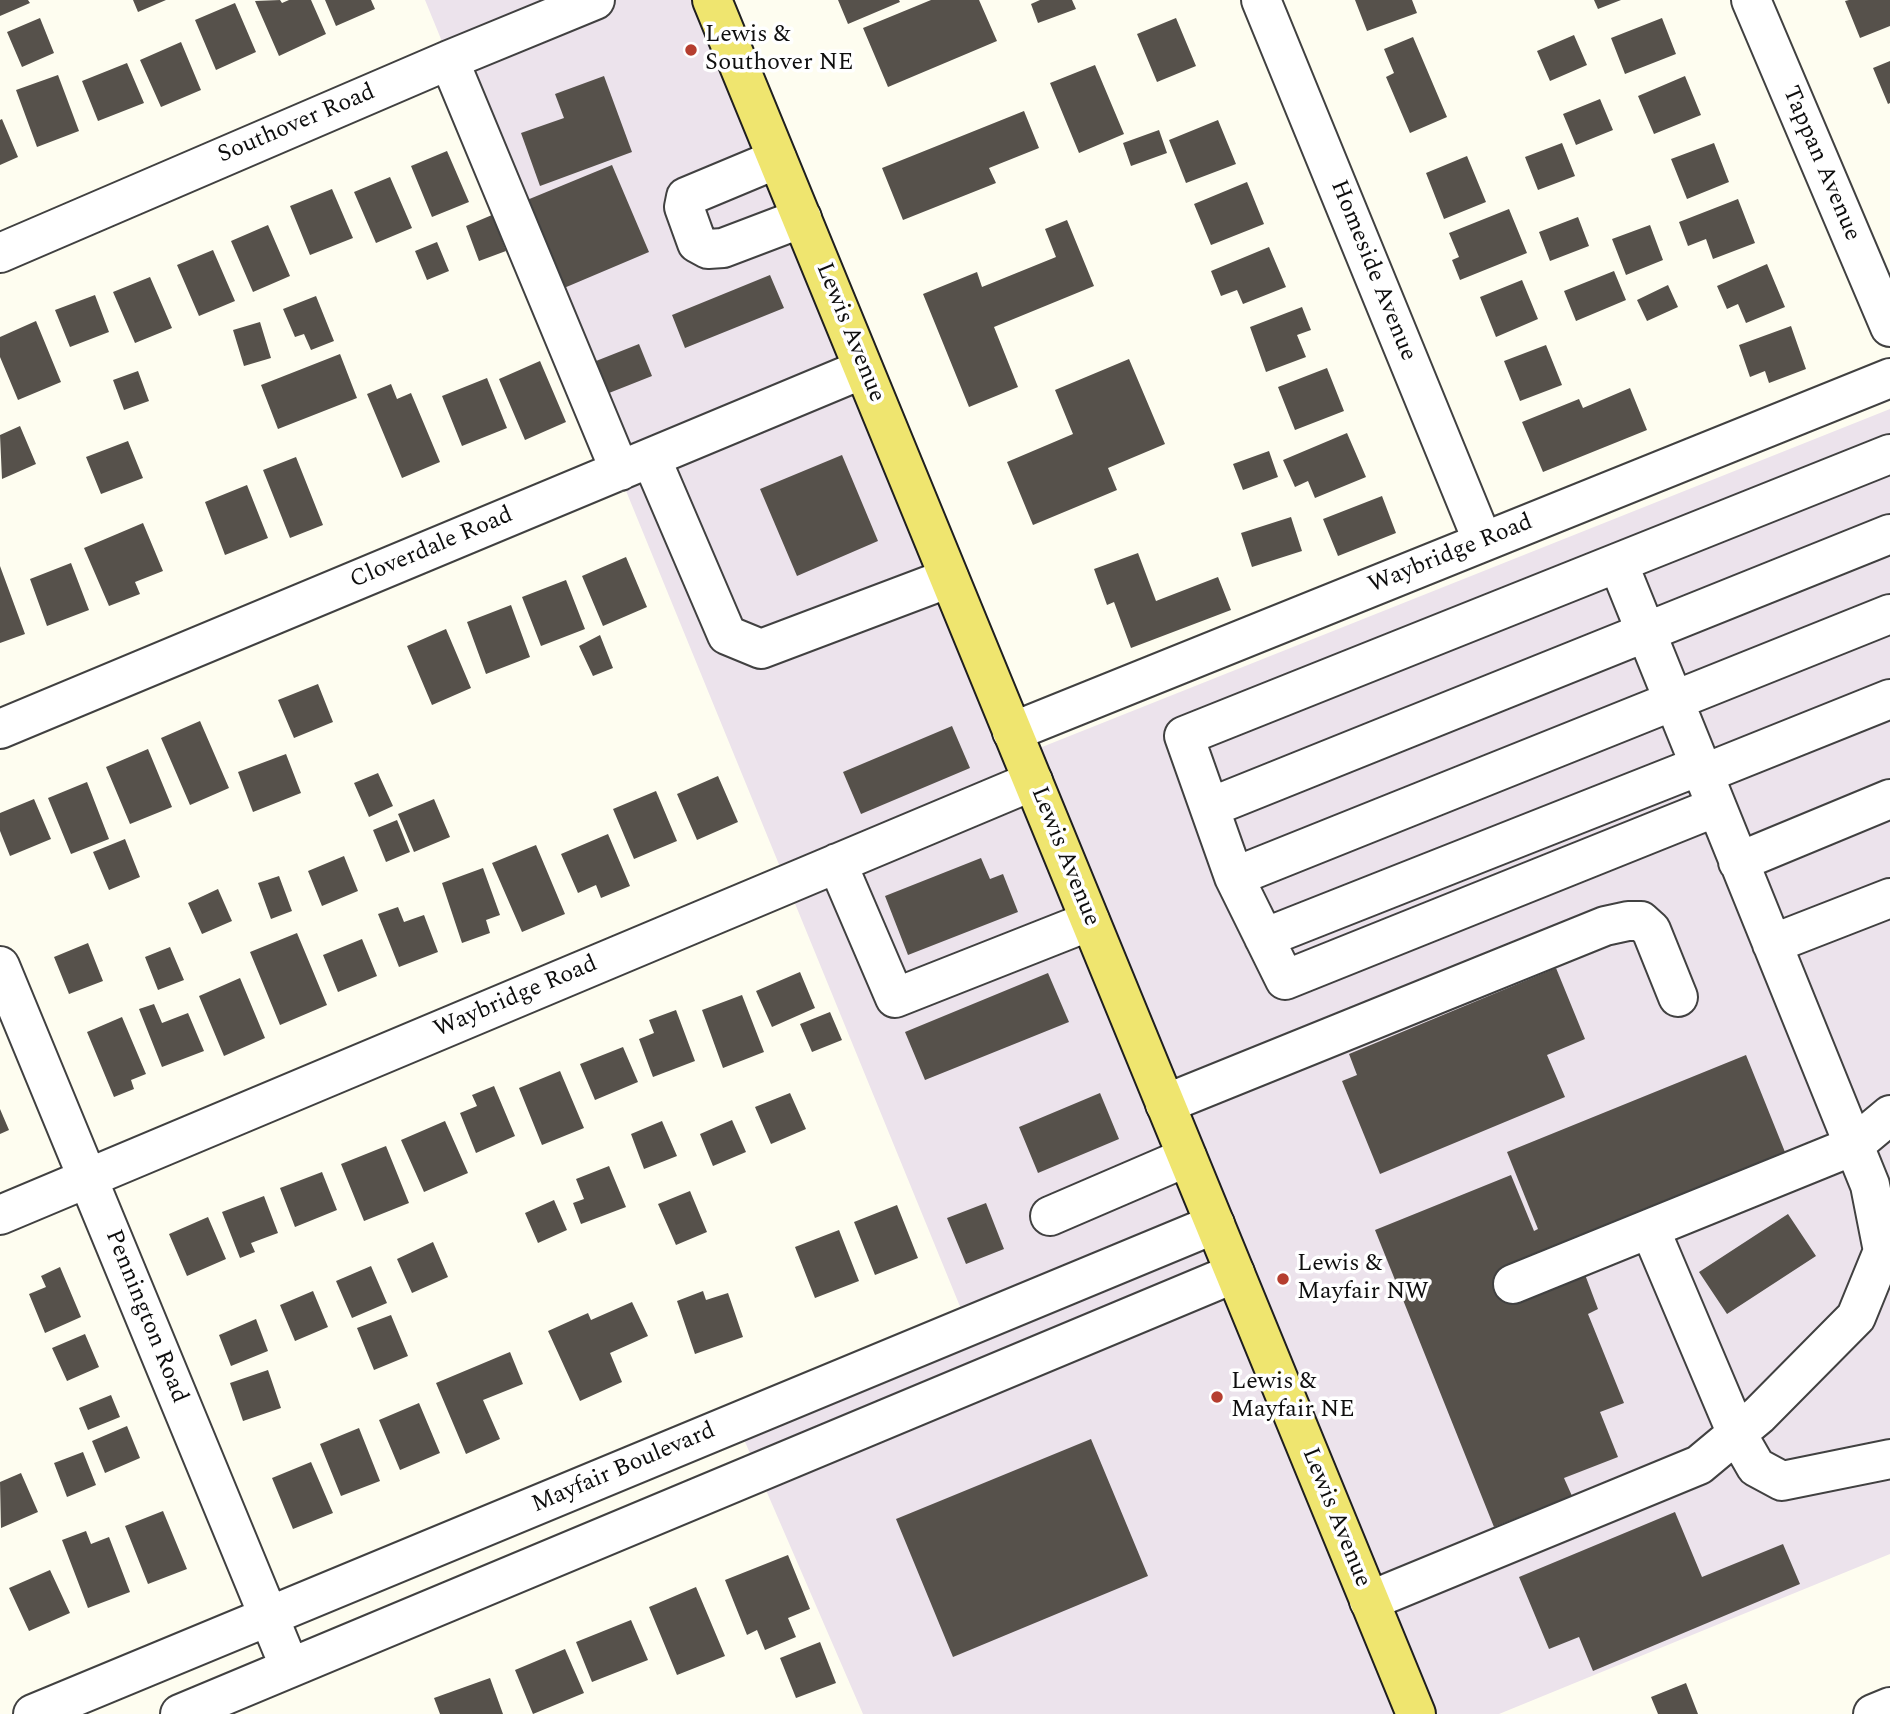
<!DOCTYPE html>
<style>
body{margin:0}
canvas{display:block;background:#fefdf0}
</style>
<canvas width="1890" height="1714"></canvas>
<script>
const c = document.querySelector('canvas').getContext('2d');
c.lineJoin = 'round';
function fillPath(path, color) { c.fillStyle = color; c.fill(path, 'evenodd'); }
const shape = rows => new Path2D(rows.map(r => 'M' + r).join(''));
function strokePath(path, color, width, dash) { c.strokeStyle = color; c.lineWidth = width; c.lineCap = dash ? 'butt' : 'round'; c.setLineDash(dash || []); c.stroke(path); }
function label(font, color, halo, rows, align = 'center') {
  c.font = font + ' Spectral,serif'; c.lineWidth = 7; c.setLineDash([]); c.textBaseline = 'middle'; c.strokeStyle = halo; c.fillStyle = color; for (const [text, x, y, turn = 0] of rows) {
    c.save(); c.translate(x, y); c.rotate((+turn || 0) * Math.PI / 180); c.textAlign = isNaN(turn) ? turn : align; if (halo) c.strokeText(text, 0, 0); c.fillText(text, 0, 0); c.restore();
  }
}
fillPath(shape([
 [425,0,712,0,1022,755,1890,409,1890,1554,1499,1714,863,1714,736,1421,968,1326]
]), '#ece3ec');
fillPath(shape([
 [0,0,28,0,30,3,0,16],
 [133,0,166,0,138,12],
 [280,0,282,3,289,0,311,0,326,34,279,56,255,1],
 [325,0,371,0,375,9,336,26],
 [838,0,899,0,900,2,848,24],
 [931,0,979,0,997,41,888,87,863,28],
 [1040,0,1072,0,1076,9,1038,23,1031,4],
 [1355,0,1412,0,1417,13,1367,31],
 [1594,0,1621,0,1598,9],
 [1849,0,1890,0,1890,26,1860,38,1845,1],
 [235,3,256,52,216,70,195,20],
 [40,18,54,53,22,67,7,32],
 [1176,18,1196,66,1157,82,1137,34],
 [1662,18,1676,54,1625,74,1611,38],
 [1574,35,1587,65,1550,81,1537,51],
 [1413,37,1447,117,1410,133,1386,77,1394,73,1384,49],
 [181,42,201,90,161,107,140,60],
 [1890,61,1890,103,1888,104,1873,68],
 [127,63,144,103,98,121,82,81],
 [1095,65,1124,134,1079,153,1050,83],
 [58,75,79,131,37,147,16,90],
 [604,76,632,152,540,186,521,133,564,118,555,94],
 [1685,76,1701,115,1654,134,1638,96],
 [1600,99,1613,130,1576,145,1563,114],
 [1024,111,1039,148,989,168,996,183,903,220,882,168],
 [2,119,18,157,0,165,0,120],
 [1218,120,1236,164,1186,183,1169,140],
 [1159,130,1167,153,1131,166,1123,143],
 [1562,143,1575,176,1538,190,1525,157],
 [1714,143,1729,182,1687,199,1671,159],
 [447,151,469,202,432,217,411,166],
 [1467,156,1486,202,1444,219,1426,173],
 [612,165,649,252,564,288,527,200],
 [390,177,412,228,376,243,354,192],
 [1247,182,1264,224,1211,245,1194,204],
 [332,189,353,238,310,255,290,206],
 [1738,199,1755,243,1713,259,1706,239,1688,246,1679,222],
 [1509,209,1527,253,1460,280,1452,260,1459,257,1449,233],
 [492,215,506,251,479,261,466,226],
 [1578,217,1589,246,1550,261,1539,232],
 [1067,220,1094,286,994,327,1018,387,969,407,923,294,977,272,982,287,1056,257,1045,229],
 [268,225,290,276,253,292,231,241],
 [1650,225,1663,260,1626,275,1612,239],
 [437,242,449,271,427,280,415,251],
 [1269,247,1286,287,1243,304,1237,290,1221,296,1211,271],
 [213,250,235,301,199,316,177,265],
 [1767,264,1785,307,1746,323,1738,304,1727,309,1717,286],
 [1614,271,1626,300,1576,321,1564,291],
 [770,275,784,308,685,348,672,315],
 [150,277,172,328,135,343,113,292],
 [1522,280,1538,319,1496,337,1480,297],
 [1668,285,1678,307,1647,321,1637,300],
 [95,295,109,332,70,347,55,310],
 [316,296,334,341,311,350,304,334,295,337,283,309],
 [1302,307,1311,330,1297,335,1306,357,1266,372,1250,327],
 [36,321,61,382,18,400,0,357,0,337],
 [260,322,271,358,244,366,233,330],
 [1791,326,1806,369,1769,383,1765,371,1750,377,1739,345],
 [639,344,652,376,604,395,591,363],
 [1546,345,1562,385,1520,401,1504,361],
 [340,354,357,398,278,429,261,385],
 [1129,359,1165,444,1108,468,1117,490,1033,525,1007,462,1073,434,1055,390],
 [540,361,566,422,525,440,499,379],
 [1327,368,1344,411,1295,430,1278,387],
 [138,371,149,401,124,410,113,380],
 [487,378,507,428,462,446,442,396],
 [391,384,397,399,411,393,440,462,402,478,367,394],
 [1630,388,1647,430,1543,472,1522,422,1579,399,1583,408],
 [20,426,36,464,2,479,0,435],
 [1347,433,1366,477,1315,498,1308,481,1295,487,1283,460],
 [128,441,143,478,101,494,86,457],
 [1269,451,1278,477,1243,490,1233,464],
 [842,455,878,541,797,576,760,489],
 [296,457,323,525,290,538,263,470],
 [247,485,268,538,225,555,205,502],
 [1382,496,1396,533,1338,556,1323,519],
 [1291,517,1302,551,1252,567,1241,533],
 [143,523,163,571,135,582,140,594,109,606,84,548],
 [1138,553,1156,601,1218,577,1231,610,1131,648,1114,602,1107,605,1094,569],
 [626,557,647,607,603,626,582,576],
 [71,563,89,610,47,626,30,579],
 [0,566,25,634,0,643],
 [566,580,585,629,541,646,522,597],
 [511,605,530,657,486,674,467,622],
 [446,629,471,688,432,705,407,646],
 [600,635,613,668,593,676,579,646],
 [318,684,333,722,294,738,278,700],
 [200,721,229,788,190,805,161,738],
 [952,726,970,768,861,814,843,772],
 [148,749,172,807,130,824,106,767],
 [286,754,301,793,253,812,238,772],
 [378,773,393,806,369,817,354,783],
 [718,776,738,822,697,840,677,794],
 [87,782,109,839,71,854,48,798],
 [656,791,677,841,634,859,613,809],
 [34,799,51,839,10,856,0,831,0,813],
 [434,799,450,837,414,852,398,814],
 [397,820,410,852,386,862,373,830],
 [608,834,630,886,601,898,596,885,578,893,561,854],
 [125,839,140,877,109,890,93,852],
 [536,845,565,914,522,932,492,863],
 [344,856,358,891,322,906,308,871],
 [981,858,990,879,1003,874,1018,912,908,955,885,896],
 [483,868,500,915,486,920,490,933,462,943,442,883],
 [279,876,292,911,271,919,258,883],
 [218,889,232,921,202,934,188,903],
 [398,907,404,922,424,915,438,952,399,967,378,914],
 [297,933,327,1005,280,1025,250,952],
 [362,939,377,976,338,992,323,955],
 [88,943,103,981,69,994,54,957],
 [170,947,184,980,158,990,145,957],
 [1556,968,1585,1039,1547,1055,1565,1097,1380,1174,1342,1081,1357,1075,1349,1054],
 [800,972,815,1008,772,1027,756,991],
 [1048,973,1069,1022,925,1080,905,1032],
 [240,978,265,1038,224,1056,199,996],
 [742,995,764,1052,723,1068,702,1010],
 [154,1004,162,1023,188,1013,204,1051,162,1067,139,1009],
 [676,1010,695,1061,653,1077,639,1039,654,1033,649,1020],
 [830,1012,842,1040,812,1052,800,1024],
 [122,1017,146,1074,131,1080,134,1089,114,1097,87,1032],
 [623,1047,638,1082,595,1100,580,1064],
 [1746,1055,1789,1162,1498,1280,1507,1302,1584,1272,1598,1309,1588,1314,1624,1403,1600,1412,1618,1457,1564,1478,1572,1496,1494,1527,1375,1230,1511,1175,1534,1231,1538,1229,1507,1152],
 [560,1071,584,1128,542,1145,519,1088],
 [494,1086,515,1136,476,1153,460,1113,477,1106,472,1095],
 [790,1093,806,1129,771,1144,755,1107],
 [1100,1093,1119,1139,1038,1173,1019,1127],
 [0,1109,9,1130,0,1134],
 [732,1120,746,1152,713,1166,700,1134],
 [445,1121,468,1173,424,1192,401,1140],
 [662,1121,677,1156,644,1169,631,1134],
 [386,1146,409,1203,364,1221,341,1164],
 [609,1166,626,1207,581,1224,573,1203,584,1199,576,1179],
 [322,1172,337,1210,295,1227,280,1188],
 [690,1191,707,1232,676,1245,658,1204],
 [264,1196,278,1233,251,1243,255,1252,240,1258,222,1212],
 [554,1200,567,1230,538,1243,525,1213],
 [986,1203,1004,1249,966,1264,947,1218],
 [897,1205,918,1258,875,1275,854,1222],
 [1788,1214,1816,1256,1727,1314,1699,1272],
 [208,1217,226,1259,187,1276,169,1234],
 [839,1230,859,1281,815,1298,795,1247],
 [433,1242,448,1277,412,1293,397,1259],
 [371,1266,387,1303,352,1318,336,1281],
 [60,1267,81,1317,45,1333,29,1294,46,1287,41,1276],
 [313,1291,328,1327,295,1341,280,1305],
 [703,1291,706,1300,728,1293,743,1337,695,1354,677,1301],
 [632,1302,648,1336,610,1353,622,1382,580,1401,548,1331,588,1313,591,1320],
 [391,1315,408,1356,374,1370,357,1328],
 [256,1319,268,1351,231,1366,219,1335],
 [85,1334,99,1367,67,1381,52,1348],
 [510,1352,523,1384,483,1400,500,1439,466,1454,436,1383],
 [268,1370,281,1408,243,1421,230,1383],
 [111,1395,120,1417,88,1430,79,1408],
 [419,1403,440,1453,400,1470,379,1420],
 [127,1426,140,1458,105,1473,92,1441],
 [359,1428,380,1481,341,1496,320,1444],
 [1091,1439,1148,1576,953,1657,896,1519],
 [83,1452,96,1485,67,1497,54,1463],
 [311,1462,333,1513,293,1529,272,1478],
 [21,1473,38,1512,1,1528,0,1482],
 [163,1511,187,1569,148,1584,125,1526],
 [1675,1512,1702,1577,1783,1544,1800,1584,1593,1671,1579,1637,1549,1649,1519,1577],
 [86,1531,91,1544,109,1537,130,1592,88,1608,62,1540],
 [788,1555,810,1609,788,1618,796,1637,765,1650,757,1630,747,1635,725,1580],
 [50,1570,70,1613,29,1631,9,1588],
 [696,1587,725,1656,677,1675,649,1607],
 [631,1620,648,1660,592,1682,576,1642],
 [820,1642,836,1683,796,1698,780,1658],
 [565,1649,584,1693,533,1714,515,1670],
 [490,1678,503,1714,440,1714,434,1698],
 [1686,1683,1698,1714,1658,1714,1651,1697]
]), '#56514b');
const minor = shape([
 [1261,0,1483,542],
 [1751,0,1890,327],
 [449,60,620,471],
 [777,159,686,197,684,207,697,243,708,249,723,248,802,218],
 [0,253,449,60,595,0],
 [651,458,727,635,761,649,949,578],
 [0,729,863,369],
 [1012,732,1890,378],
 [1703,774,1890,699],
 [1211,807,1890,534],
 [1716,807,1285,980,1234,877,1184,736,1890,454],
 [1738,862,1890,799],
 [837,863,895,998,1090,921],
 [1234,877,1890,614],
 [1264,938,1699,766],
 [1772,944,1890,898],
 [0,966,290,1668],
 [1165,1104,1605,926,1628,921,1641,921,1651,930,1678,997],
 [0,1215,1033,781],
 [1050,1216,1187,1157],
 [1650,1229,1737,1434,1756,1467,1782,1481,1890,1459],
 [1513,1284,1853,1146,1890,1115],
 [1369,1601,1699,1465,1759,1415,1856,1317,1883,1251,1870,1185,1618,563],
 [33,1714,1215,1224],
 [180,1714,1235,1273],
 [1873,1714,1890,1707]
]);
const major = shape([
 [712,0,1416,1714]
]);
strokePath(minor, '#414141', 42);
strokePath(major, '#1f1f1f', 42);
strokePath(minor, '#fff', 38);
strokePath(major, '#efe56f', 38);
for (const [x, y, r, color] of [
 [691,50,7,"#b53e2f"],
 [1283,1279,7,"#b53e2f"],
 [1217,1397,7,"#b53e2f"]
]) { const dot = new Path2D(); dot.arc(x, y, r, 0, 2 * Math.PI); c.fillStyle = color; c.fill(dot); strokePath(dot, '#fff', 2.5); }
label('24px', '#0e0e0e', '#fff', [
 ["Lewis &",705,36],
 ["Southover NE",705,64],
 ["Lewis &",1297,1265],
 ["Mayfair NW",1297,1293],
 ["Lewis &",1231,1383],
 ["Mayfair NE",1231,1411]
], 'left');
label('24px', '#0e0e0e', '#fff', [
 ["Southover Road",297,125,-23],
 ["Tappan Avenue",1820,164,67],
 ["Homeside Avenue",1372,271,68],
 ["Lewis Avenue",849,333,68],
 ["Cloverdale Road",432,549,-23],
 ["Waybridge Road",1451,555,-22],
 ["Lewis Avenue",1064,857,68],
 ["Waybridge Road",516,998,-23],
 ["Pennington Road",145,1317,68],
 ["Mayfair Boulevard",624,1469,-23],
 ["Lewis Avenue",1335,1518,68]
]);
</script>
